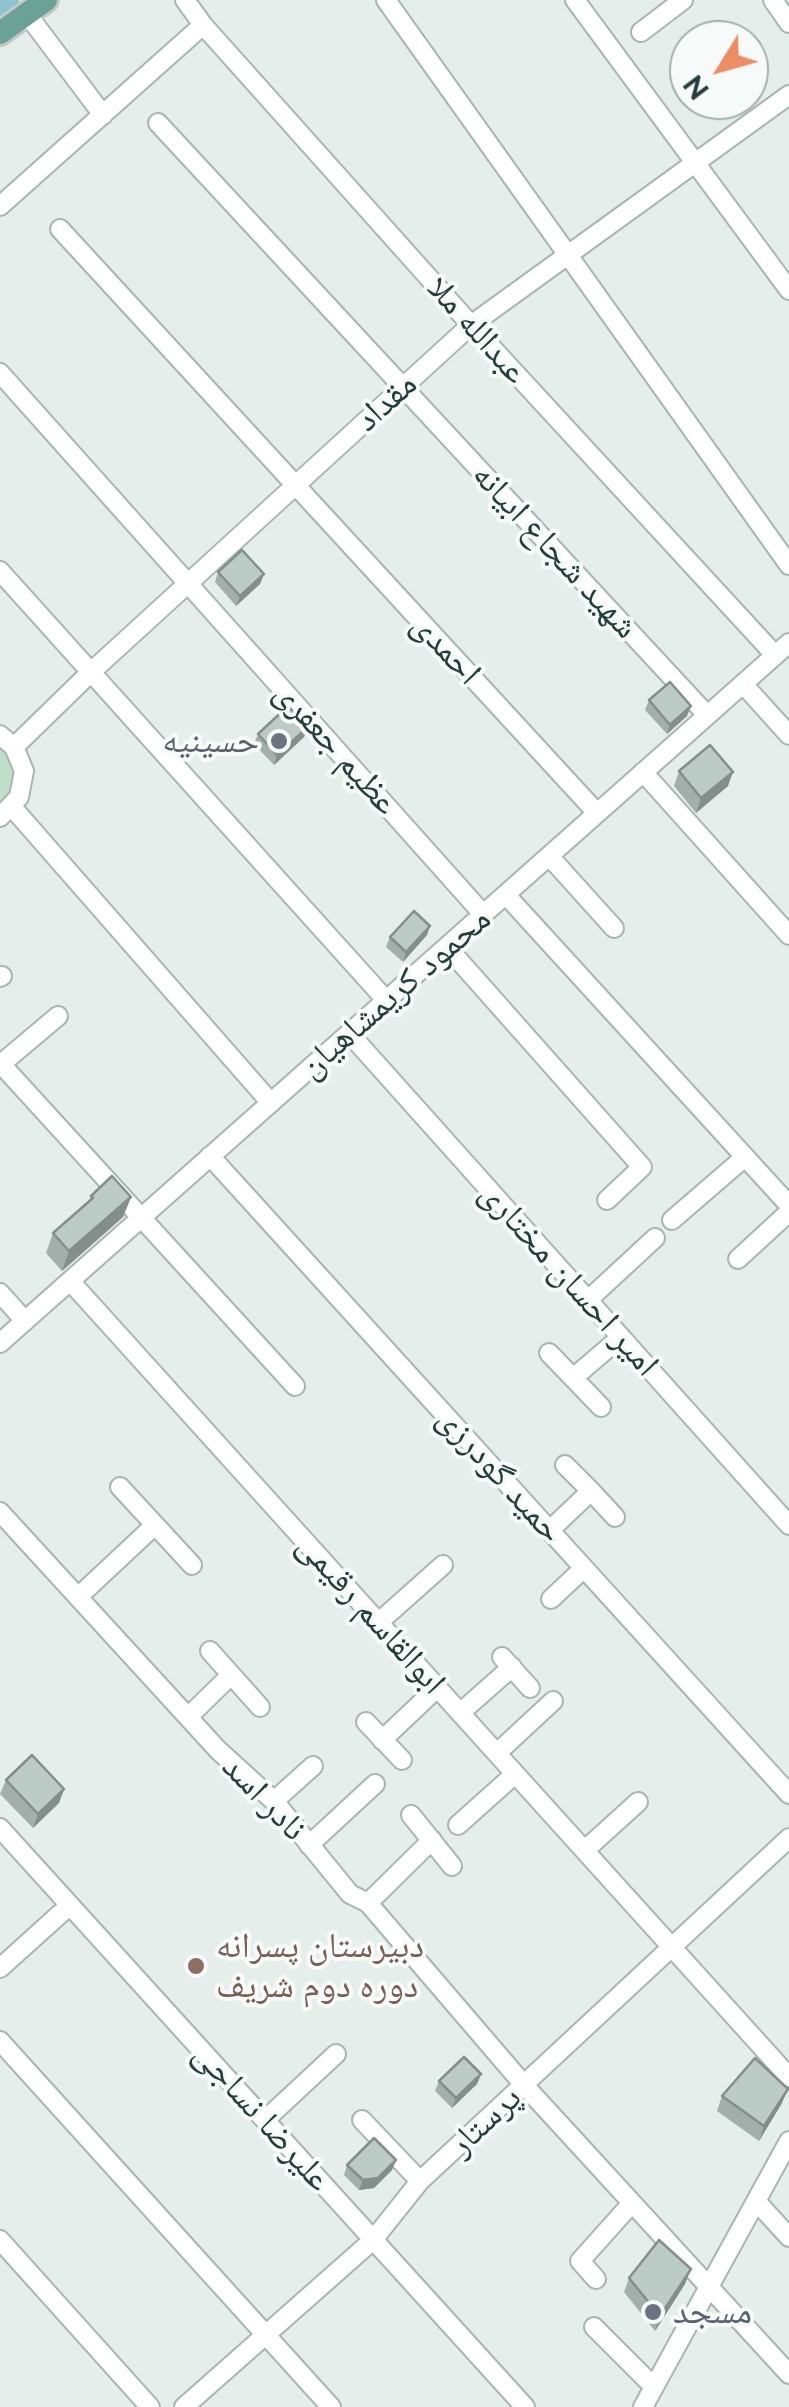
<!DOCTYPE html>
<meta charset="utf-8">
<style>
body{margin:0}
#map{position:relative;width:789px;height:2407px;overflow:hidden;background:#e5eeea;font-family:Raleway,sans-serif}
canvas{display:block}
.north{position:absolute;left:669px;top:20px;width:100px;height:100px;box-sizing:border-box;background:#f6faf8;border:2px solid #a2afac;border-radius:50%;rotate:233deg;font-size:28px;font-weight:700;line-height:40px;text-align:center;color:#243f3a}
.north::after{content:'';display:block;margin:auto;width:35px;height:45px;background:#ee8d63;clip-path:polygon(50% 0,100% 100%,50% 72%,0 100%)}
</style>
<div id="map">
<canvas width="789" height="2407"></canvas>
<div class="north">N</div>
</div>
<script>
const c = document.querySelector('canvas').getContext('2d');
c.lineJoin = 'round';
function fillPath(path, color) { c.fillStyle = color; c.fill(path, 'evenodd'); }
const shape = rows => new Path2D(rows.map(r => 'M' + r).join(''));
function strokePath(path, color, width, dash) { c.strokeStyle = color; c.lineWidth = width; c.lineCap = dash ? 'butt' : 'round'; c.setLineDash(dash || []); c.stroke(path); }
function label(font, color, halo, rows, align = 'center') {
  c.font = font + ' Raleway,"Noto Naskh Arabic",sans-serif'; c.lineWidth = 8; c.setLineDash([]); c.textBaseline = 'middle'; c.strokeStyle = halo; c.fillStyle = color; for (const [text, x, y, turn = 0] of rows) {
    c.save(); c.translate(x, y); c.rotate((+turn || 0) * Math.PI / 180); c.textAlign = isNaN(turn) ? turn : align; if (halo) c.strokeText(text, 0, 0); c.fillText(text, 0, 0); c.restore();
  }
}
fillPath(shape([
 [0,744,17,771,11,796,0,808]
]), '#bfdec9');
strokePath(shape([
 [0,2,3,0]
]), '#8fc3d1', 32);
const minor = shape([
 [185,0,203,25,471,325,775,655],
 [386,0,789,565],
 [575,0,789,290],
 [773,0,789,23],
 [27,14,103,115],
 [641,32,683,0],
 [158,123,707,715],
 [0,206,203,25],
 [60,229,597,813],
 [0,373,483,914],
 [0,571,386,1000],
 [743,684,789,735],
 [0,735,14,747,24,771,19,797,0,817],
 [14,747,91,672,471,325,789,95],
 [643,772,789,935],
 [12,807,271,1103],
 [549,856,614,928],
 [506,895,789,1205],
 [447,947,642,1167,607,1200],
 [0,977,2,976],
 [349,1033,789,1525],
 [0,1063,295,1386],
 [1,1064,58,1016],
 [210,1156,789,1794],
 [672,1220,745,1157],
 [738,1259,789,1212],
 [70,1281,789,2077],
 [0,1293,25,1321],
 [588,1300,655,1238],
 [0,1343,789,643],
 [549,1353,601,1407],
 [573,1378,621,1337],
 [120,1487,192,1565],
 [591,1491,615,1517],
 [0,1512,218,1750,274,1801,350,1894,368,1903,524,2085,789,2374],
 [550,1530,591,1491,565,1465],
 [78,1597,155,1525],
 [551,1599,584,1568],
 [379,1622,443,1565],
 [210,1651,260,1707],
 [502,1657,530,1688],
 [460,1713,512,1667],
 [188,1717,231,1675],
 [366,1722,402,1760],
 [382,1740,437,1688],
 [497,1753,553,1701],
 [274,1801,313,1766],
 [411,1815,452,1866],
 [458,1825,515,1774],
 [0,1828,525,2407],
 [309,1845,375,1784],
 [585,1850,638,1802],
 [368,1903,432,1840],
 [0,1968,70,1905],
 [0,2041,331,2407],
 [265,2120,336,2054],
 [362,2120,420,2181],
 [756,2201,789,2237],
 [0,2240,150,2407],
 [596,2279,580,2261,632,2203],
 [594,2327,654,2387],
 [184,2407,373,2240,420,2181,789,1838],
 [643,2407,789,2141]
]);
const major = shape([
 [0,33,46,0]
]);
strokePath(minor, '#a7b6b2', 22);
strokePath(major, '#c2c9c8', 28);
strokePath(minor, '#fff', 18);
strokePath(major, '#6ba297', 22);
fillPath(shape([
 [218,572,264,574,260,584,236,606,215,582],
 [649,700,687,716,667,734,645,710],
 [308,727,304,737,274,765,254,744,258,734],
 [679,771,728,786,696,813,674,786],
 [427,935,403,962,386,947,390,937],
 [91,1196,131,1197,123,1217,62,1271,46,1253,53,1233,89,1201],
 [6,1780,64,1789,59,1803,33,1828,0,1794],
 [481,2074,477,2084,452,2108,435,2091,439,2081],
 [722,2096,782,2103,759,2141,717,2111],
 [396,2160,392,2170,374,2188,359,2190,344,2175,347,2165],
 [629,2278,685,2284,655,2331,624,2292]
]), '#a3afaa');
fillPath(shape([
 [264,574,260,584,236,606,240,596],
 [691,706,687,716,667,734,670,725],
 [308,727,304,737,274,765,277,755],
 [733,772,728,786,696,813,701,798],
 [430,926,427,935,403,962,406,952],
 [131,1197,123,1217,62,1271,69,1251],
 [64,1789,59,1803,33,1828,38,1814],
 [481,2074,477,2084,452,2108,456,2098],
 [788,2089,782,2103,759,2141,764,2126],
 [396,2160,392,2170,374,2188,359,2190,363,2180],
 [691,2269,685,2284,655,2331,660,2316]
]), '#848e8b');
const building = shape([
 [242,550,264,574,240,596,218,572,242,550],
 [670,682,691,706,670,725,649,700,670,682],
 [288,706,308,727,277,755,258,734,288,706],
 [710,745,733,772,701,798,679,771,710,745],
 [414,911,430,926,406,952,390,937,414,911],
 [112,1176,131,1197,69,1251,53,1233,93,1198,91,1196,112,1176],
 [32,1755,64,1789,38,1814,6,1780,32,1755],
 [464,2057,481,2074,456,2098,439,2081,464,2057],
 [755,2058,788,2089,764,2126,722,2096,755,2058],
 [374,2138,396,2160,378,2178,363,2180,347,2165,374,2138],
 [659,2240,691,2269,660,2316,629,2278,659,2240]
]);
fillPath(building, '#bdcbc6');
strokePath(building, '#848e8b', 2.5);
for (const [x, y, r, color] of [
 [279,741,10,"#6b7280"],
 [196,1966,10,"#8d6e63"],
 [653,2312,10,"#6b7280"]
]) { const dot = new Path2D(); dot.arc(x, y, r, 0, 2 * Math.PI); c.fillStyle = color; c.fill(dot); strokePath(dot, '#f6faf8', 4); }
label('35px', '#243f3a', '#f6faf8', [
 ["عبدالله ملا",477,330,48],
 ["مقداد",386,402,-42],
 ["شهید شجاع ابیانه",555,551,47],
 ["احمدی",446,649,47],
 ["عظیم جعفری",336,748,48],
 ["محمود کریمشاهیان",395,993,-41],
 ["امیر احسان مختاری",569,1279,48],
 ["حمید گودرزی",500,1475,48],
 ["ابوالقاسم رقیمی",371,1614,48],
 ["نادر اسد",264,1798,46],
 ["علیرضا نساجی",262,2117,48],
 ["پرستار",485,2121,-43]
]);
label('35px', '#5b616d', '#f6faf8', [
 ["حسینیه",259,741],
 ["مسجد",673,2312,"left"]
], 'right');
label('35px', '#785e54', '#f6faf8', [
 ["دبیرستان پسرانه",216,1946],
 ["دوره دوم شریف",216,1986]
], 'left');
</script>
